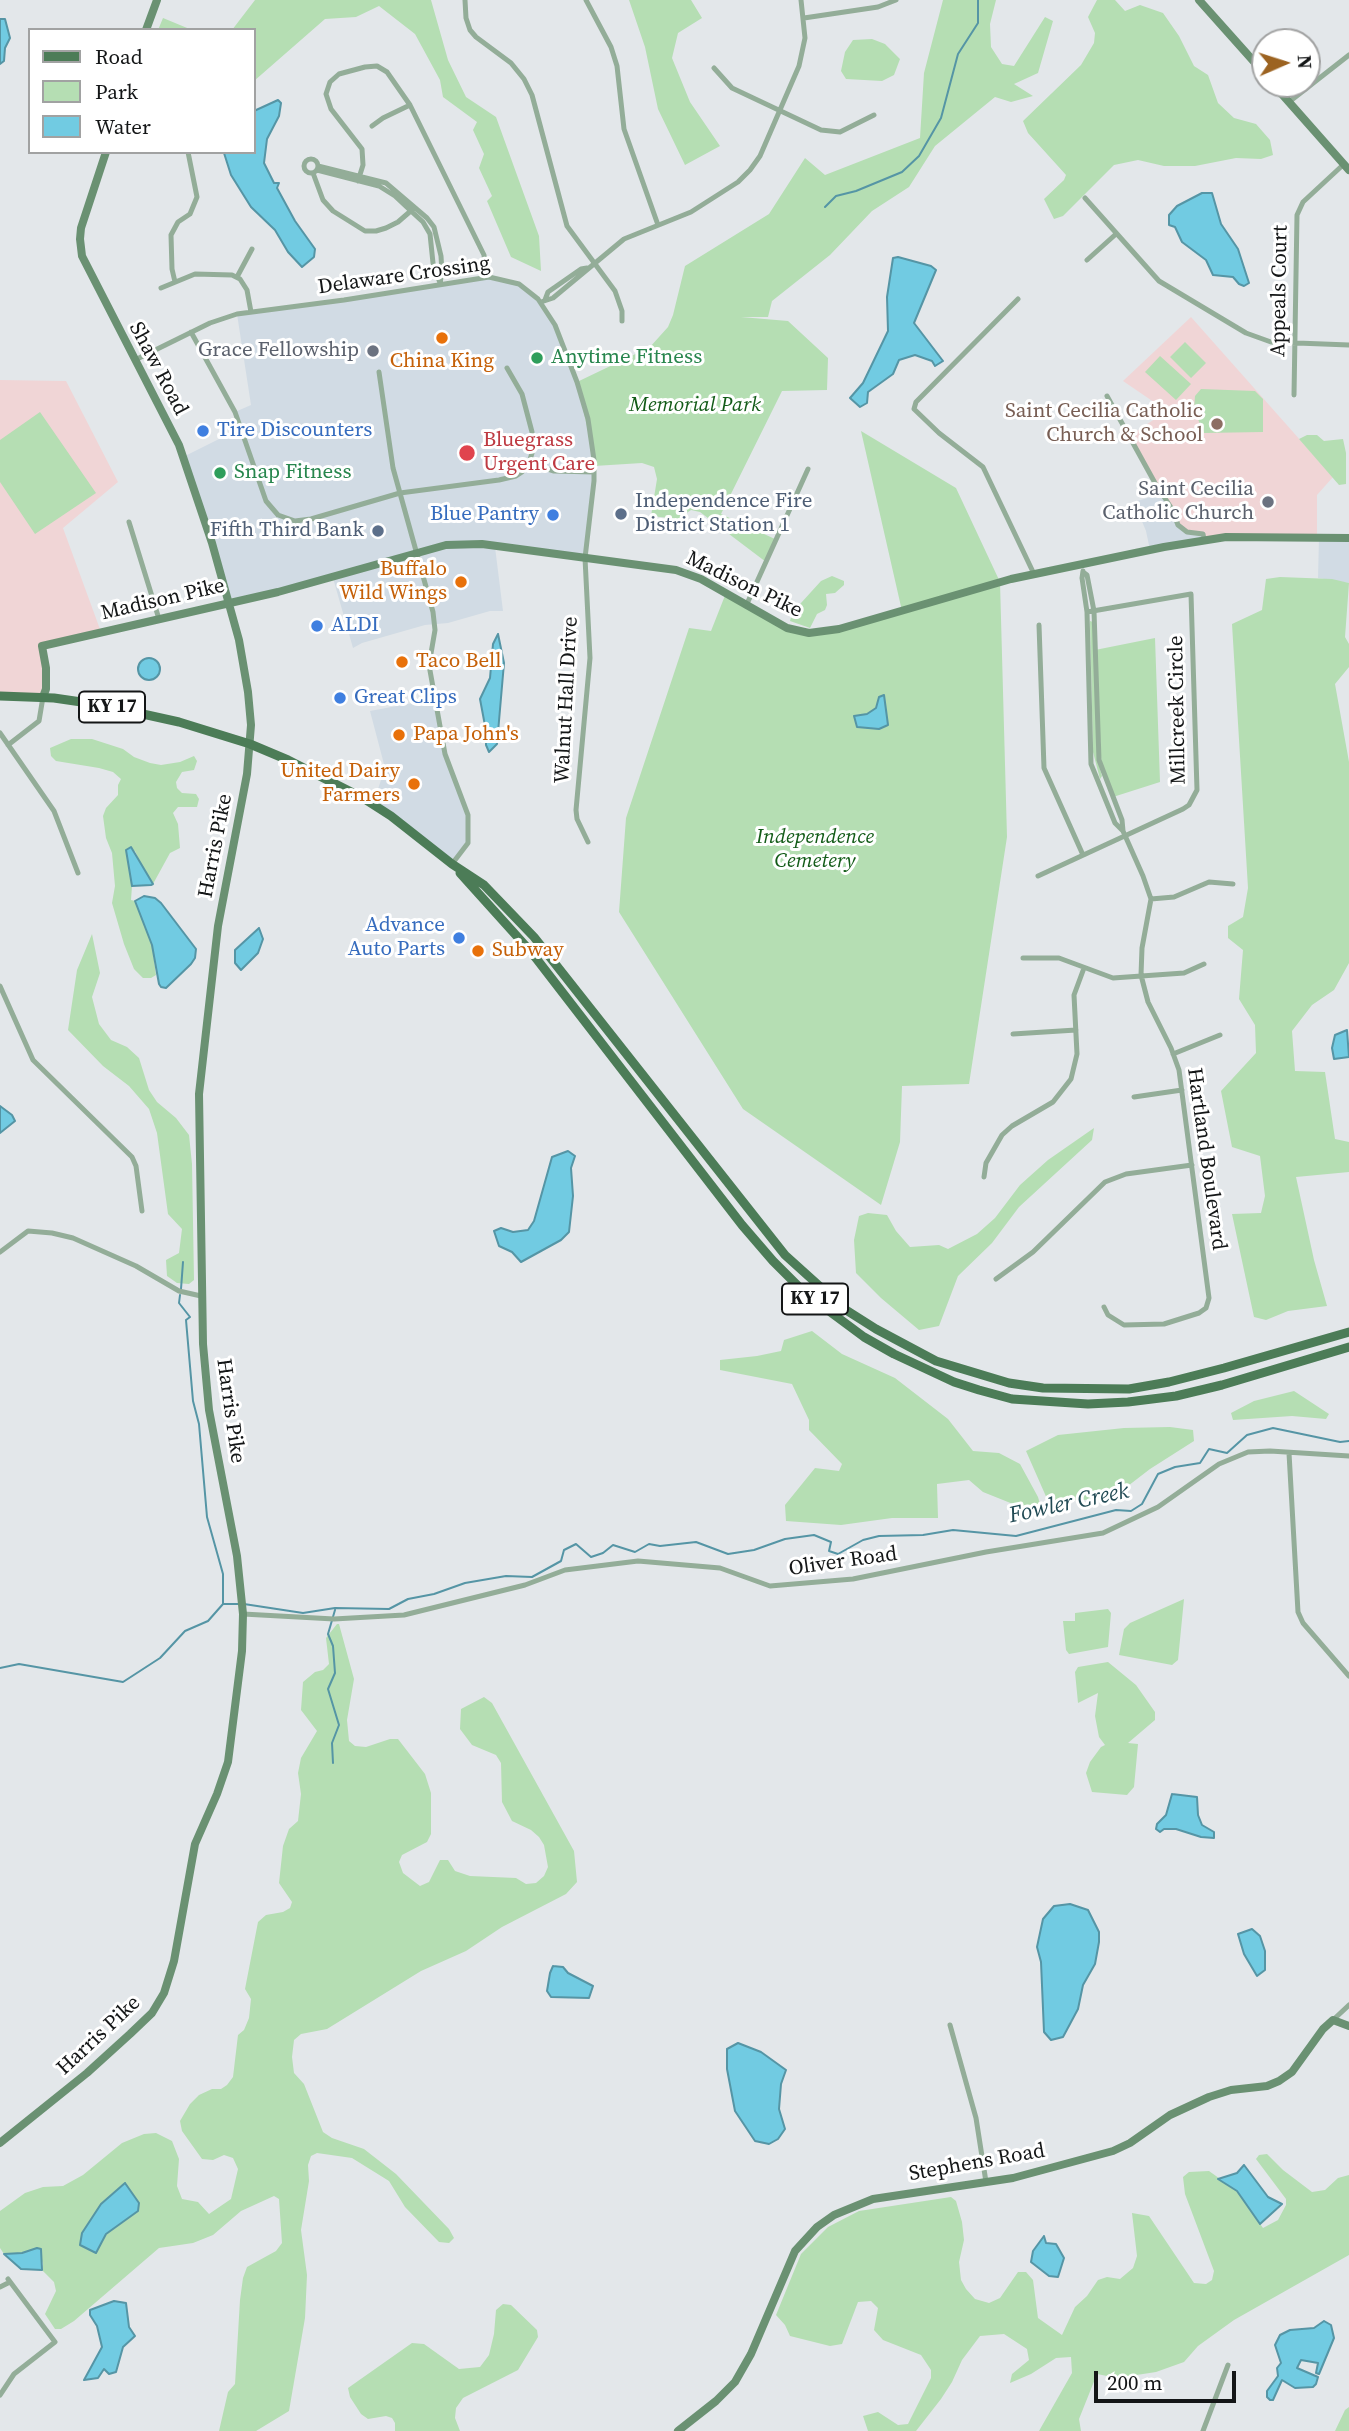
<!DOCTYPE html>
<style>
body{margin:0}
#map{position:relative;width:1349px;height:2431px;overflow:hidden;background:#e3e7ea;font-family:"Source Serif 4",serif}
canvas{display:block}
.legend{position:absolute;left:28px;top:28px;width:228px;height:126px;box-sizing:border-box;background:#fff;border:2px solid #a1a2a2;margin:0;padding:9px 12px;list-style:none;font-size:21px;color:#141617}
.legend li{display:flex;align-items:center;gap:14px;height:35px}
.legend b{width:35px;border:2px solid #a1a2a2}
.north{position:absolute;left:1251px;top:28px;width:70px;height:70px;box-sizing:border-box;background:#fff;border:2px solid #a1a2a2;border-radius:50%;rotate:87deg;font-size:19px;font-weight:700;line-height:28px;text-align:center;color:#141617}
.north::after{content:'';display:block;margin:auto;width:24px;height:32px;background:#9c6321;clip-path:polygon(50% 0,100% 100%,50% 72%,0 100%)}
.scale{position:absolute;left:1094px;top:2371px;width:142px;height:32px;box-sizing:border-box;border:4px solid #141617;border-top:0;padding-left:9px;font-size:21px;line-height:24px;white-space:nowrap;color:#141617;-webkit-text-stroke:5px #fff;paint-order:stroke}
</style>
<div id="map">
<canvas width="1349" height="2431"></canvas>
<ul class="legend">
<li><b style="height:9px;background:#4c7c57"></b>Road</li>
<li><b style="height:19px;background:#b5deb3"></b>Park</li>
<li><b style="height:19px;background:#71cbe2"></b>Water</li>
</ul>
<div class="north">N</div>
<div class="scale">200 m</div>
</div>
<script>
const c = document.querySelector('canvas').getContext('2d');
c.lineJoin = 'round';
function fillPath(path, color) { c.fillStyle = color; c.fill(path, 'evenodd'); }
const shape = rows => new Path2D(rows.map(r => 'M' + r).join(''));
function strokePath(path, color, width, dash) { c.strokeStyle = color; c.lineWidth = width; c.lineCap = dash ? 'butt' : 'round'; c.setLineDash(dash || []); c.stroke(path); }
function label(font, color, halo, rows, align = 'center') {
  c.font = font + ' "Source Serif 4",serif'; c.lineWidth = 6; c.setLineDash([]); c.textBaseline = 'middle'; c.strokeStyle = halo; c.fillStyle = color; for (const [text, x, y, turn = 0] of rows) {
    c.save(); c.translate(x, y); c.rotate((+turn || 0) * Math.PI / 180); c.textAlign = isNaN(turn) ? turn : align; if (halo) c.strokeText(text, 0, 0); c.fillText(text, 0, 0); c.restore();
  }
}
fillPath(shape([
 [483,277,519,284,547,310,585,407,594,472,585,558,495,547,503,611,490,611,448,623,425,625,362,643,353,648,333,578,228,604,183,457,241,428,235,412,251,405,237,314],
 [1161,494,1203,534,1204,540,1150,550,1146,531,1134,502],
 [1319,538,1349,538,1349,583,1318,578],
 [434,699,445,754,468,815,468,843,452,864,373,804,385,768,370,711]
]), '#d1dbe4');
fillPath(shape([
 [1191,317,1333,477,1317,495,1317,538,1204,540,1202,534,1183,530,1129,436,1167,411,1123,381],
 [0,380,66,381,118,482,63,528,101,632,42,646,43,697,0,696]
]), '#f0d5d6');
fillPath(shape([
 [255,0,431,0,448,60,466,97,496,117,539,236,541,271,511,257,487,201,492,196,479,168,484,154,473,130,477,122,443,97,440,80,415,34,379,6,356,17,325,19,254,81,254,30,232,30],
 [629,0,691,0,702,18,678,33,672,58,690,102,720,146,685,165,658,109,645,47],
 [943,0,996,0,990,24,991,47,1002,64,1014,66,1045,17,1053,21,1038,73,1014,84,1033,96,1011,102,995,97,935,146,909,187,872,211,830,255,772,301,768,317,741,317,788,321,828,358,827,390,782,391,721,514,777,540,766,562,700,512,691,510,678,519,651,516,657,479,654,467,642,463,594,466,592,449,577,382,650,347,668,327,673,315,685,266,769,214,805,158,825,175,920,138,924,73],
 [1097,0,1115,0,1125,11,1140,5,1163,13,1179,36,1194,66,1208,75,1218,103,1234,118,1256,124,1270,140,1273,155,1261,159,1236,158,1195,166,1164,166,1138,160,1114,165,1063,216,1054,219,1044,199,1064,180,1066,175,1028,133,1023,121,1081,65,1094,43,1095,33,1088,17],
 [163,18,192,30,158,30],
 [872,39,885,44,900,59,894,75,882,81,846,79,841,71,845,52,853,40],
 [1185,342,1206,363,1191,378,1170,357],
 [1160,356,1191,384,1176,400,1145,372],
 [1201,389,1255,391,1263,399,1263,432,1204,433,1194,410,1195,396],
 [40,412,96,493,35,534,0,482,0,440],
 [861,431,956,488,1000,582,1007,837,969,1084,902,1086,900,1142,881,1205,743,1109,619,912,626,818,689,628,711,631,726,593,760,614,809,633,902,611],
 [1307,435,1317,435,1324,441,1343,439,1346,453,1346,484,1339,485,1299,439],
 [832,576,844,581,844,585,835,593,826,594,827,605,825,610,817,614,810,628,790,621,792,614,801,603,821,581],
 [1280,577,1332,579,1349,583,1345,637,1349,644,1349,667,1335,684,1349,762,1349,963,1334,990,1312,1005,1292,1031,1295,1071,1325,1072,1335,1139,1349,1142,1349,1172,1296,1177,1314,1260,1327,1306,1288,1311,1266,1320,1254,1317,1232,1214,1261,1213,1265,1196,1260,1156,1232,1147,1221,1091,1256,1053,1255,1025,1239,999,1243,950,1228,938,1228,926,1243,917,1248,888,1232,624,1262,610,1266,579],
 [1090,621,1093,622,1098,762,1102,776,1100,779,1093,752],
 [1155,638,1160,782,1113,797,1102,773,1095,650],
 [71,739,92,739,123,749,134,757,150,763,161,765,180,762,194,756,197,761,194,770,182,772,176,782,177,788,182,793,196,794,199,799,197,807,178,807,173,813,178,824,180,848,170,853,153,884,147,877,135,851,127,850,132,886,131,900,135,901,152,945,156,975,151,978,143,978,134,969,124,944,112,903,115,886,112,853,106,838,103,816,106,808,118,795,118,785,121,779,113,772,99,768,56,761,51,756,50,748],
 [92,934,100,973,92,997,99,1024,111,1040,127,1047,139,1058,149,1090,157,1102,176,1118,189,1135,192,1164,194,1280,189,1284,177,1283,167,1276,166,1260,179,1253,182,1229,168,1214,157,1133,149,1109,129,1086,103,1066,68,1030,77,970],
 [1094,1128,1092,1140,1019,1207,992,1243,958,1276,939,1326,919,1330,881,1298,856,1273,854,1240,859,1216,868,1213,887,1215,896,1231,910,1247,939,1245,948,1249,977,1234,995,1218,1020,1185,1048,1160],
 [812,1331,842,1354,895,1378,948,1419,973,1451,999,1453,1020,1464,1038,1497,1040,1504,1023,1508,983,1492,969,1480,937,1484,938,1518,892,1518,841,1525,786,1521,785,1505,815,1468,839,1471,842,1464,809,1430,809,1420,792,1384,720,1370,720,1360,757,1356,781,1351,784,1340],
 [1294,1391,1329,1414,1326,1419,1292,1416,1233,1420,1231,1413,1254,1401],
 [1170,1427,1193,1430,1194,1441,1150,1469,1111,1499,1048,1501,1026,1451,1058,1435,1124,1428],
 [1184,1599,1178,1660,1172,1665,1119,1655,1124,1629,1130,1623],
 [1108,1609,1111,1613,1108,1647,1069,1654,1066,1650,1063,1621,1075,1621,1075,1613],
 [337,1624,339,1624,354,1679,347,1720,349,1741,355,1746,366,1747,390,1739,398,1739,425,1774,431,1793,431,1834,427,1842,402,1855,399,1862,403,1873,420,1886,429,1882,440,1860,448,1860,455,1871,470,1876,516,1878,526,1884,536,1883,544,1876,548,1867,544,1845,539,1837,531,1830,512,1821,502,1802,501,1763,496,1755,472,1745,460,1729,461,1709,484,1697,492,1703,574,1851,577,1882,566,1894,502,1927,466,1951,421,1971,327,2029,301,2034,294,2040,292,2057,294,2073,304,2084,323,2132,332,2138,364,2149,396,2174,449,2229,454,2238,449,2243,439,2242,405,2207,389,2181,352,2158,317,2153,311,2156,308,2165,309,2181,301,2230,307,2275,305,2318,289,2411,256,2431,219,2431,228,2392,235,2384,240,2300,243,2278,247,2267,276,2251,282,2243,279,2199,274,2196,241,2211,213,2235,193,2243,159,2248,74,2321,61,2329,55,2329,45,2314,56,2291,54,2282,42,2270,43,2264,37,2248,22,2253,4,2254,0,2248,0,2211,25,2193,43,2187,63,2186,83,2175,122,2143,144,2134,156,2133,172,2141,179,2159,177,2186,182,2199,198,2202,209,2214,231,2199,238,2169,233,2158,224,2155,213,2160,202,2159,182,2131,180,2121,190,2104,199,2095,212,2089,221,2089,227,2085,233,2077,238,2035,244,2030,249,2018,251,1999,245,1989,258,1922,266,1915,283,1912,290,1908,292,1902,279,1883,283,1846,289,1829,298,1821,301,1794,298,1773,301,1758,317,1731,301,1710,303,1682,315,1672,323,1670,329,1664,326,1638],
 [1108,1662,1136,1685,1155,1712,1155,1720,1128,1743,1138,1744,1134,1787,1127,1795,1092,1792,1086,1773,1090,1762,1101,1747,1105,1745,1099,1737,1095,1716,1098,1693,1078,1703,1075,1672,1078,1667],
 [1267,2154,1283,2170,1312,2192,1325,2190,1338,2178,1349,2175,1349,2255,1234,2320,1198,2346,1184,2362,1156,2372,1117,2378,1097,2374,1079,2419,1081,2431,1039,2431,1072,2373,1071,2357,1056,2358,1031,2374,1010,2383,1012,2374,1029,2360,1027,2349,1004,2334,980,2336,962,2360,952,2382,941,2399,916,2431,868,2431,863,2416,878,2412,898,2425,908,2424,931,2378,931,2370,921,2355,883,2340,874,2330,878,2308,871,2301,858,2302,842,2344,830,2346,790,2336,785,2325,776,2315,801,2254,828,2227,859,2211,951,2197,956,2201,962,2222,964,2240,959,2262,961,2280,966,2289,975,2299,989,2303,1000,2298,1018,2272,1026,2272,1033,2280,1038,2318,1062,2335,1075,2307,1087,2296,1098,2280,1107,2277,1120,2279,1133,2268,1137,2256,1132,2213,1149,2216,1194,2283,1206,2284,1212,2280,1214,2271,1185,2194,1183,2177,1189,2172,1209,2171,1237,2191,1263,2228,1278,2220,1286,2205,1286,2199,1256,2159,1259,2155],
 [503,2304,511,2305,537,2330,538,2337,518,2370,463,2398,456,2408,455,2418,460,2431,395,2431,395,2423,392,2418,386,2416,368,2419,361,2414,350,2397,348,2388,412,2343,424,2344,459,2369,480,2367,489,2355,494,2334,496,2310],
 [1349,2407,1349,2431,1335,2431,1345,2410]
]), '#b5deb3');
const water = shape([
 [0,19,5,19,10,38,5,48,4,61,0,64,0,19],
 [278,100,281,103,279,116,267,139,264,163,274,183,279,183,277,188,295,221,315,249,314,257,302,267,288,252,275,230,251,207,231,175,224,153,254,152,254,111,278,100],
 [1202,193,1212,193,1221,224,1238,249,1249,283,1244,286,1239,284,1233,277,1213,275,1206,260,1182,242,1175,227,1169,225,1169,215,1177,206,1202,193],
 [898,257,931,266,936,270,914,323,943,361,935,366,932,361,915,355,899,360,893,374,868,392,867,403,860,407,850,398,863,383,888,331,887,297,893,258,898,257],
 [498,634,504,663,497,744,489,752,486,745,486,731,480,699,490,678,493,644,498,634],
 '138 669a11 11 0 1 1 22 0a11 11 0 1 1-22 0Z',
 [884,695,888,725,879,729,857,727,854,716,867,714,876,708,879,697,884,695],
 [131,847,153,884,151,885,132,886,126,850,131,847],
 [144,896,155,898,161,903,196,949,195,958,191,964,166,988,161,987,159,984,152,945,135,901,144,896],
 [259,928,263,939,258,953,241,970,235,963,235,950,259,928],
 [1347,1030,1349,1057,1334,1059,1332,1048,1335,1035,1347,1030],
 [0,1106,12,1115,15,1121,0,1133,0,1106],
 [568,1151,575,1156,571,1168,573,1196,569,1232,561,1240,521,1262,512,1252,499,1246,494,1231,501,1228,513,1232,528,1230,534,1221,552,1157,568,1151],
 [1172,1794,1197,1797,1198,1815,1202,1825,1214,1832,1214,1838,1201,1837,1176,1829,1164,1829,1160,1832,1156,1829,1157,1824,1166,1815,1172,1794],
 [1070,1904,1088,1910,1099,1932,1099,1942,1095,1964,1083,1985,1078,2009,1063,2037,1051,2040,1044,2032,1041,1962,1037,1947,1043,1919,1054,1906,1070,1904],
 [1252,1929,1260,1936,1265,1951,1265,1970,1257,1976,1244,1954,1238,1934,1252,1929],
 [553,1966,563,1967,568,1973,593,1986,589,1998,551,1997,547,1991,550,1973,553,1966],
 [738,2043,761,2052,786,2070,781,2084,779,2109,785,2129,778,2139,769,2144,755,2141,735,2111,727,2069,727,2049,738,2043],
 [1244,2165,1268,2197,1282,2204,1260,2224,1237,2191,1218,2179,1237,2173,1244,2165],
 [125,2183,139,2203,138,2211,106,2234,96,2253,80,2245,82,2233,101,2204,125,2183],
 [1044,2236,1046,2243,1056,2244,1064,2258,1058,2277,1049,2276,1031,2262,1033,2251,1044,2236],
 [37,2248,41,2249,42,2270,21,2269,4,2254,22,2253,37,2248],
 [114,2301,126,2303,129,2327,135,2336,123,2347,116,2372,109,2374,104,2369,98,2378,84,2380,102,2347,97,2326,90,2315,90,2310,114,2301],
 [1324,2321,1331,2325,1334,2338,1319,2374,1316,2373,1318,2363,1301,2360,1297,2368,1318,2377,1316,2384,1313,2387,1295,2388,1282,2380,1273,2400,1270,2400,1267,2397,1267,2391,1278,2376,1277,2368,1281,2363,1275,2345,1280,2335,1290,2330,1314,2328,1324,2321]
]);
fillPath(water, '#71cbe2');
strokePath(water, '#5595a5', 2);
strokePath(shape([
 [825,207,836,196,856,191,902,172,919,156,941,118,958,54,978,23,978,0],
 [181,1289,183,1262],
 [180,1295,179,1303,190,1317,186,1320,193,1401,199,1424,207,1517,223,1574,223,1604],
 [244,1604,303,1613,335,1608,389,1609,408,1599,434,1594,465,1583,506,1576,532,1577,561,1561,564,1550,576,1544,591,1557,603,1553,613,1545,635,1552,649,1544,660,1546,696,1542,728,1554,754,1550,785,1539,814,1535,831,1542,829,1551,838,1554,863,1540,879,1536,923,1535,953,1530,1016,1536,1116,1510,1131,1511,1142,1504,1158,1474,1175,1467,1200,1463,1209,1449,1227,1453,1247,1435,1273,1428,1340,1442,1349,1441],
 [0,1668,19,1664,123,1682,160,1658,185,1631,208,1621,223,1604,238,1604],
 [333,1763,332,1743,339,1725,328,1689,335,1673,333,1646,328,1634,335,1610]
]), '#5595a5', 2);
strokePath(shape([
 [465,0,466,18,470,30,476,37,511,63,524,79,532,95,567,226,615,291,622,311,622,321],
 [586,0,611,47,617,66,624,129,658,225],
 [804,18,878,7,896,0],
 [714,68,732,88,821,130,840,132,874,115],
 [1289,102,1349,55],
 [372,126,383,118,410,105],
 '304 166a7 7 0 1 1 14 0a7 7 0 1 1-14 0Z',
 [318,166,386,183,427,218,434,227,441,256,442,273,440,283],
 [317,170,379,186,395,196,411,211,423,222,430,234,433,263,440,283],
 [313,173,323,200,333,211,365,231,376,231,386,228,398,222,413,209],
 [358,181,363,165,362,149,331,109,326,94,330,82,339,74,365,67,377,66,387,72,410,105,484,255,486,277],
 [1085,198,1159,281,1246,333,1271,342,1349,345],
 [1087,260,1116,234],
 [237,277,252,249],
 [175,282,172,269,171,235,178,222,190,214,197,197,188,152],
 [161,288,195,274,232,275,240,279,247,290,251,312],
 [1018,299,916,402,914,409,939,433,983,467,1034,574],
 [545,300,548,292,581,269,587,268],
 [541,302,553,298,624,239,691,212,738,182,750,170,760,156,799,66,805,38,801,0],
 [191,332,235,412,266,501,278,515,295,521,311,519,400,493,499,480,516,476,522,472,529,463,532,453,532,432,522,394,507,368],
 [135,360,210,323,237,314,344,300,489,277,519,284,538,299,555,325,577,382,588,419,594,460,594,481,585,558,590,658,576,810,577,819,588,842],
 [379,372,393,468,433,612,435,630,429,665,445,754,468,815,468,843,452,864],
 [1294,395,1297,215,1303,202,1344,164],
 [1107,396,1155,483,1172,509,1178,525,1187,532,1203,534,1204,540],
 [529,463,554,471,594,472],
 [129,522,159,619],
 [1083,571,1082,578,1087,612,1091,764,1115,823,1123,831],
 [1083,572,1087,575,1094,611,1099,760,1122,820,1123,831,1143,876,1151,899,1142,948,1141,975,1148,1002,1171,1048,1179,1070,1209,1298,1206,1308,1199,1313,1164,1324,1124,1325,1108,1315,1104,1307],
 [746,606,808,469],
 [1039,625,1044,768,1083,855],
 [0,733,54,811,78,873],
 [8,745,39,721,43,697],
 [1038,876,1183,809,1189,805,1197,790,1191,594,1087,612],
 [1151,899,1174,897,1209,882,1233,884],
 [1023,958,1059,958,1113,978,1184,973,1204,964],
 [0,986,33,1060,132,1157,136,1166,142,1211],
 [1013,1034,1076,1030],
 [1173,1054,1220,1035],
 [1134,1097,1182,1090],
 [984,1177,986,1163,1002,1135,1012,1126,1053,1102,1071,1079,1077,1054,1074,995,1084,968],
 [0,1252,28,1231,52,1233,73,1238,136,1266,179,1291,201,1296],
 [996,1279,1033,1252,1105,1182,1126,1174,1192,1165],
 [1289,1453,1298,1612,1303,1623,1349,1676],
 [243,1614,334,1619,404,1615,525,1585,565,1570,638,1561,720,1568,770,1586,853,1579,986,1552,1103,1533,1158,1507,1219,1464,1248,1452,1270,1451,1349,1456],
 [1333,2020,1349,2005],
 [950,2025,976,2118,986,2182],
 [0,2287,10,2282],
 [0,2395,14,2374,55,2342,8,2279],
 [1203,2431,1228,2365]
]), '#93ad98', 5);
strokePath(shape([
 [1199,0,1265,74],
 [146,30,157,0],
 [1273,84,1349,170],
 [43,697,46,689,46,668,42,646,278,592,446,545,482,544,676,570,701,579,787,628,809,633,839,629,1011,579,1164,547,1226,537,1349,538],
 [0,2143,87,2073,130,2034,152,2013,164,1993,174,1961,195,1844,217,1794,228,1762,242,1651,243,1614,237,1556,209,1410,203,1344,199,1094,218,926,247,774,251,725,248,692,239,640,212,543,179,445,82,256,80,239,81,228,106,152],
 [678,2431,716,2401,735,2382,751,2354,795,2251,817,2227,834,2215,873,2199,1013,2178,1113,2151,1130,2143,1170,2115,1209,2097,1231,2090,1267,2086,1279,2081,1292,2072,1323,2029,1333,2020,1349,2026]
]), '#6a9172', 8);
strokePath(shape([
 [0,696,54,698,102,705,179,722,250,744,288,760,363,798,391,816,452,864,484,885,534,937,785,1255,846,1310,876,1329,936,1361,1009,1383,1043,1388,1129,1389,1169,1382,1224,1368,1349,1332],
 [460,873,532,953,742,1225,773,1261,801,1289,833,1314,864,1337,894,1354,954,1382,979,1390,1012,1399,1088,1404,1128,1402,1176,1396,1222,1385,1349,1347]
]), '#4c7c57', 9);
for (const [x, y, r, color] of [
 [442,338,7,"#e8710a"],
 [373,351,7,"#6b7280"],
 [537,358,7,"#2e9e5b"],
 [1217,424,7,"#8d6e63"],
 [203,431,7,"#3f7fe0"],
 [467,453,9,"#e0444e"],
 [220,473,7,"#2e9e5b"],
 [1268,502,7,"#6b7280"],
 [621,514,7,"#5c6f8a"],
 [553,515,7,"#3f7fe0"],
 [378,531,7,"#5c6f8a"],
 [461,582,7,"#e8710a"],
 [317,626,7,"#3f7fe0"],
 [402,662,7,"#e8710a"],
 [340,698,7,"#3f7fe0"],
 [399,735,7,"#e8710a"],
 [414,784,7,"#e8710a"],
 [459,938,7,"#3f7fe0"],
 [478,951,7,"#e8710a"]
]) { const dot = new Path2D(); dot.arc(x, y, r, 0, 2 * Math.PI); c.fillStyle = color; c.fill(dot); strokePath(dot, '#fff', 2.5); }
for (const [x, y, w] of [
 [112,707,66],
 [815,1299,66]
]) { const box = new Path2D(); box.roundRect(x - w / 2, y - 15.5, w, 31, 5); c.fillStyle = '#fff'; c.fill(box); strokePath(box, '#141617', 2); }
label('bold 19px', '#141617', null, [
 ["KY 17",112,707],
 ["KY 17",815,1299]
]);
label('21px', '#141617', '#fff', [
 ["Delaware Crossing",404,276,-8],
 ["Appeals Court",1280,291,-89],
 ["Shaw Road",158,369,62],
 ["Madison Pike",744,585,26],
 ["Madison Pike",163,600,-13],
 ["Walnut Hall Drive",567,700,-87],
 ["Millcreek Circle",1178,710,-91],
 ["Harris Pike",216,846,-79],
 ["Hartland Boulevard",1206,1159,82],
 ["Harris Pike",230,1411,82],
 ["Oliver Road",843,1562,-8],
 ["Harris Pike",99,2036,-43],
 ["Stephens Road",977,2163,-10]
]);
label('21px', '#5b616d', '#fff', [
 ["Grace Fellowship",359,351],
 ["Saint Cecilia",1254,490],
 ["Catholic Church",1254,514]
], 'right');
label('21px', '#27864d', '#fff', [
 ["Anytime Fitness",551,358],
 ["Snap Fitness",234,473]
], 'left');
label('21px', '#c56008', '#fff', [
 ["China King",442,362,"center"],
 ["Buffalo",447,570,"right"],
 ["Wild Wings",447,594,"right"],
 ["Taco Bell",416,662],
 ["Papa John's",413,735],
 ["United Dairy",400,772,"right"],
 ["Farmers",400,796,"right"],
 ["Subway",492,951]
], 'left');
label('italic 21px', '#125b17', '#fff', [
 ["Memorial Park",695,406],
 ["Independence",815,838],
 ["Cemetery",815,862]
]);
label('21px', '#785e54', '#fff', [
 ["Saint Cecilia Catholic",1203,412],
 ["Church & School",1203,436]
], 'right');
label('21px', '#366cbe', '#fff', [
 ["Tire Discounters",217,431],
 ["Blue Pantry",539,515,"right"],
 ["ALDI",331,626],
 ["Great Clips",354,698],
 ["Advance",445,926,"right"],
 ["Auto Parts",445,950,"right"]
], 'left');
label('21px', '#be3a42', '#fff', [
 ["Bluegrass",483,441],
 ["Urgent Care",483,465]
], 'left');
label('21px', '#4e5e75', '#fff', [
 ["Independence Fire",635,502],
 ["District Station 1",635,526],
 ["Fifth Third Bank",364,531,"right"]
], 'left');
label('italic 23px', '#214a54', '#fff', [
 ["Fowler Creek",1069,1504,-12]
]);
</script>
